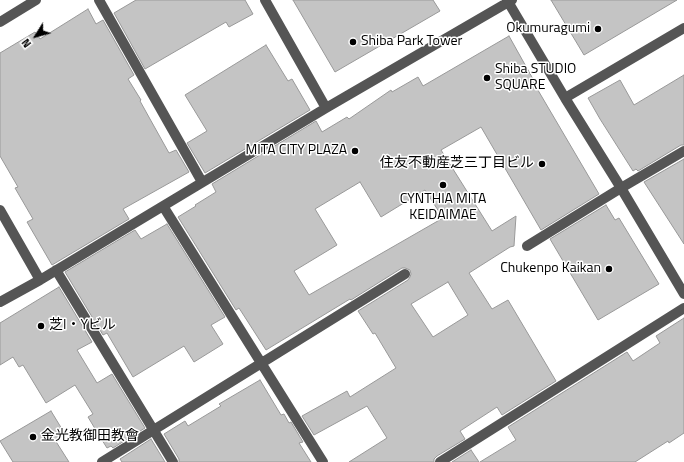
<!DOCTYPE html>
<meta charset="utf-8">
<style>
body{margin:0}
#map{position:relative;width:684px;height:462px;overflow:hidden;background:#fff;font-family:"Titillium Web",sans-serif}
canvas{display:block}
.north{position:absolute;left:16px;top:16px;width:40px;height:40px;-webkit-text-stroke:3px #fff;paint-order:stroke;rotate:233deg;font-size:11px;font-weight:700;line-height:16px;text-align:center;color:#000}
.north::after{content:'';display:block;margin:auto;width:14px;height:18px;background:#000;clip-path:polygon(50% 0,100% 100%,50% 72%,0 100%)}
</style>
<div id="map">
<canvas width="684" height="462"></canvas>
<div class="north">N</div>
</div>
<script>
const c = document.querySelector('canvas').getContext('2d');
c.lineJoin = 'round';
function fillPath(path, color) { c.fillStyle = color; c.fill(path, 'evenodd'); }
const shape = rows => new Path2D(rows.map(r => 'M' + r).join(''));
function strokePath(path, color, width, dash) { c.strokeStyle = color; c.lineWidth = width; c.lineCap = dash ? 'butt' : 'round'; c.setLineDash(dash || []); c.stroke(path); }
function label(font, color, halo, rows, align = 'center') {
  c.font = font + ' "Titillium Web","Noto Sans JP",sans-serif'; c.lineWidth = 3; c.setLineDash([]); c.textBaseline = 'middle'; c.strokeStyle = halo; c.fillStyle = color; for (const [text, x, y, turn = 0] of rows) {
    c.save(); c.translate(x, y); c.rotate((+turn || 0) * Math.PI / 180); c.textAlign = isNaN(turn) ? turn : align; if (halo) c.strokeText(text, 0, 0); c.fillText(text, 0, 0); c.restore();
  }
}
const building = shape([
 [136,0,245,0,253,14,229,27,226,22,145,69,114,13,136,0],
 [293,0,433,0,440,11,335,72,293,0],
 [551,0,677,0,584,55,551,0],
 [88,9,96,24,103,20,134,75,128,79,141,100,140,101,150,119,169,153,176,150,189,172,123,209,129,219,52,265,27,222,33,219,15,188,18,187,0,156,0,53,35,32,40,39,88,9],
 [509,36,533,79,532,80,599,194,541,230,481,127,441,150,492,231,516,216,514,246,510,247,469,273,492,309,508,300,556,381,502,415,497,407,460,431,465,439,437,456,434,459,434,462,349,462,387,438,367,406,314,435,302,416,347,391,350,397,396,368,375,333,373,334,358,311,408,280,410,277,411,274,410,270,405,268,402,268,351,300,350,299,266,350,239,308,236,310,178,217,196,206,195,205,216,192,212,184,316,121,322,132,347,117,349,119,391,90,392,92,418,77,423,86,509,36],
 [360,182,381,217,425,190,443,218,309,295,294,271,337,245,315,209,360,182],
 [448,282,468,315,433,337,411,304,448,282],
 [266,45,288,81,292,79,310,110,205,173,187,143,207,131,185,95,266,45],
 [684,75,684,145,681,145,638,171,636,169,633,171,600,119,588,98,620,80,634,105,684,75],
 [684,159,684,244,644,182,684,159],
 [606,205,615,220,619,218,659,284,598,320,550,239,606,205],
 [167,224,225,317,211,325,223,344,194,362,184,346,133,377,107,333,103,335,65,272,135,230,141,239,167,224],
 [59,287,92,342,77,350,97,383,112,374,145,428,113,448,111,446,107,448,97,432,88,417,93,414,75,385,46,403,23,365,19,367,13,357,0,365,0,323,59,287],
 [684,318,684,433,669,443,668,441,635,462,480,462,516,440,508,427,627,352,633,361,660,343,656,336,684,318],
 [260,380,281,415,284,414,289,423,291,422,303,442,299,443,311,462,179,462,179,459,164,434,185,421,188,426,221,406,219,404,260,380],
 [51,411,65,434,55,440,69,462,13,462,0,441,51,411],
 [151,439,165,462,122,462,120,459,151,439],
 [471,450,479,462,452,462,471,450]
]);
fillPath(building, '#c4c4c4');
strokePath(building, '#999', 1);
strokePath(shape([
 [99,0,202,182],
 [265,0,326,108],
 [507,0,565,98,621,188,684,294],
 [0,22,36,0],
 [565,98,684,28],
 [163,206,323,462],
 [0,210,40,280],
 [527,246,621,188,684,151],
 [56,270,173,462],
 [0,302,40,280,326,108,512,0],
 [102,462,405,274],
 [440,462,684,308]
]), '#555', 10);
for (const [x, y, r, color] of [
 [598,29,4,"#000"],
 [353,42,4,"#000"],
 [487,78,4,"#000"],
 [355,151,4,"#000"],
 [542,164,4,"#000"],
 [443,185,4,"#000"],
 [609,269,4,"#000"],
 [41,326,4,"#000"],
 [33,437,4,"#000"]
]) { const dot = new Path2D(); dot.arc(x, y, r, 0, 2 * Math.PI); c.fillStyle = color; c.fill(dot); strokePath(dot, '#fff', 1.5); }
label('14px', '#000', '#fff', [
 ["Okumuragumi",590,29],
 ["Shiba Park Tower",361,42,"left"],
 ["Shiba STUDIO",495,70,"left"],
 ["SQUARE",495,86,"left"],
 ["MITA CITY PLAZA",347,151],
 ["住友不動産芝三丁目ビル",534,164],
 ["CYNTHIA MITA",443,200,"center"],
 ["KEIDAIMAE",443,216,"center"],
 ["Chukenpo Kaikan",601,269],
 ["芝I・Yビル",49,326,"left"],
 ["金光教御田教會",41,437,"left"]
], 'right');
</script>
